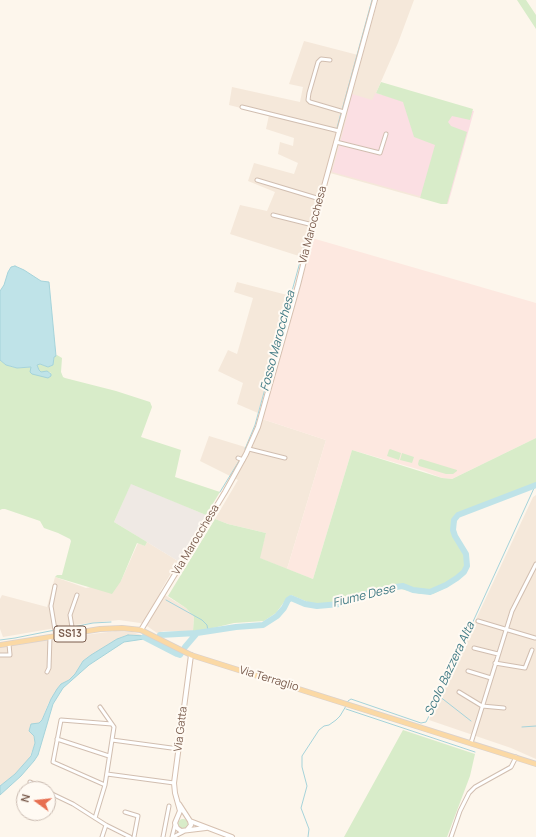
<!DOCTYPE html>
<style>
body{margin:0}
#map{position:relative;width:536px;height:837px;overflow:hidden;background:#fdf6ec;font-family:Manrope,sans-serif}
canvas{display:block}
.north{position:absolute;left:16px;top:781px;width:40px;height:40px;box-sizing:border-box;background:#fffaf3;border:1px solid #cabbb1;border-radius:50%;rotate:285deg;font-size:11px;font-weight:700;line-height:16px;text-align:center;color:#7a5c4d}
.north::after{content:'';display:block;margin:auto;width:14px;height:18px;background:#e76f51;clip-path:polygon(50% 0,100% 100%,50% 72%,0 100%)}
</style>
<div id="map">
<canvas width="536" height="837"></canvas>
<div class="north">N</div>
</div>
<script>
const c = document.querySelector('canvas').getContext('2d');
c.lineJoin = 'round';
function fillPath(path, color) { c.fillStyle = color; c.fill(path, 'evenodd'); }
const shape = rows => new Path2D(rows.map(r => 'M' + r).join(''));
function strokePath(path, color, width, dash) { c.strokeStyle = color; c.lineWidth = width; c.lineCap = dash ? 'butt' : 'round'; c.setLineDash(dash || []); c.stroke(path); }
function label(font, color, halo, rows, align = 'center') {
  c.font = font + ' Manrope,sans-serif'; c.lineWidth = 4; c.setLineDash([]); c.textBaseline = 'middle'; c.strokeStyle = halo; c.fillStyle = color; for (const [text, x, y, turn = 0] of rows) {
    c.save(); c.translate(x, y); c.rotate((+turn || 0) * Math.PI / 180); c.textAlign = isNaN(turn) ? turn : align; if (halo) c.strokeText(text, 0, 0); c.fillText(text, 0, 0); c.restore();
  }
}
fillPath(shape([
 [378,0,414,0,398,43,376,93,403,102,435,145,420,198,330,173],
 [304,41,358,55,302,257,230,234,240,205,267,211,275,192,248,181,254,163,294,174,298,163,278,154,280,142,293,146,294,138,266,129,269,115,229,105,232,87,300,102,303,87,289,84],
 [237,282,291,296,258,413,237,404,243,383,218,371,228,350,237,354,253,298,234,292],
 [262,419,326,440,287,569,259,558,266,533,228,524,215,519,238,480,200,461,209,436,245,447,253,446],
 [536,495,536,759,511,748,429,720,533,497],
 [147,542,178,561,160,592,186,608,194,617,193,631,164,631,157,633,147,626,140,623,119,620,73,625,3,637,0,629,0,599,2,595,47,607,55,577,86,588,121,581,138,543,145,546],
 [116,631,132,632,145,636,128,635,117,639,83,661,75,674,69,680,61,684,48,704,41,722,37,724,31,724,35,743,29,759,15,774,0,786,0,647,44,640]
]), '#f5e8da');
fillPath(shape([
 [312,238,536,303,536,438,452,479,442,478,424,471,352,450,313,579,287,569,326,440,262,419]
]), '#fde8e0');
fillPath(shape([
 [131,483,206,515,178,561,114,522]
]), '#efe9e4');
fillPath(shape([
 [385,89,474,111,448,204,332,172,347,116,348,105,352,94,372,100,375,94,376,93,382,95]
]), '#fbdfe3');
fillPath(shape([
 [517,0,526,0,536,15,536,29],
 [381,82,473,109,470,120,452,116,448,122,451,126,467,132,447,204,441,204,420,198,435,145,414,137,403,102,376,93],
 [57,355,62,358,61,372,63,377,65,378,116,391,150,402,152,407,141,437,181,450,175,477,220,492,206,515,131,484,114,522,147,542,145,546,137,543,121,581,112,594,55,577,57,575,62,575,71,541,70,539,58,533,44,528,40,521,5,509,2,509,0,510,0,360,6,365,17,368,32,367,31,370,51,376,51,373,49,372,41,372,39,370,37,365,40,364,48,367,53,365,54,357],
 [536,438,536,487,480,509,461,515,458,517,455,527,457,535,467,556,469,566,465,573,449,586,433,594,420,594,401,589,389,590,361,597,351,601,319,604,310,603,291,595,287,598,276,613,264,621,234,623,196,632,173,633,160,633,193,631,194,617,186,608,168,596,215,519,228,524,266,533,260,558,313,579,352,450,442,478,452,479],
 [390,449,401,453,399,460,387,456,389,450],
 [402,453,414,457,412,463,400,460],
 [421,459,457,470,457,471,453,474,446,474,419,466,418,464,419,460],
 [403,730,475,754,470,776,447,837,344,837],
 '178 824a5 5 0 1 1 10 0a5 5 0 1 1-10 0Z'
]), '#d8ecc9');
const water = shape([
 [15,266,24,270,41,281,49,282,56,356,54,357,53,365,48,367,40,364,37,365,39,370,41,372,47,371,51,374,51,376,48,378,32,374,30,372,31,367,17,368,6,365,0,360,0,291,4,285,8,272,11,267,15,266],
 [128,635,145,636,153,640,144,639,124,642,89,665,63,688,53,704,38,755,34,761,21,776,0,795,0,786,15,774,31,756,35,743,34,736,29,731,31,724,39,723,42,720,51,699,57,689,61,684,69,680,75,674,83,661,91,655,117,639,128,635]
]);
fillPath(water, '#bfe3e8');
strokePath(water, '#a5d3da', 1);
strokePath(shape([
 [342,110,372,0],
 [337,128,341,113],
 [245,449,255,425,308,233],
 [220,492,239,461],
 [166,600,202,620,207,625,208,631],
 [73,627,93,623,111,622],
 [0,640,15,638,70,627],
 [439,696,471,721],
 [347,703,348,701,351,699,421,723,426,722,439,696,535,486],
 [346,709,475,752],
 [522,727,536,726],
 [308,837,309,829,301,808,307,786,302,767,302,756,319,730,324,726,329,725,336,720,340,716,346,706]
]), '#a5d3da', 1);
strokePath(shape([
 [160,635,197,633,236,627,263,625,277,616,284,608,288,600,291,598,305,604,317,606,340,604,347,602,352,598,361,595,395,587,403,586,413,590,430,592,446,585,457,578,464,572,467,566,466,554,455,536,453,530,454,520,458,515,536,485],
 [144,637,177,654,180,655,185,647,197,633]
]), '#bfe3e8', 6);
const street = shape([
 [330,60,321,59,318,62,309,93,308,100,310,102,344,112],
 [242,107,339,131],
 [336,142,380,153,386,134],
 [257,180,320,199],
 [273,215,313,225],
 [249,449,285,458],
 [238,458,243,460],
 [55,586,51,606,56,636],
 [478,621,535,638],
 [73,633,70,615,77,595],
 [474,648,498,654],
 [0,655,10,655,9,644],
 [495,663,525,668,532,650],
 [468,671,491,678],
 [47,672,49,668,50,637],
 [459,692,482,706,504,708],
 [57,739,109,756],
 [112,740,179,749],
 [471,743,512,611,536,564],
 [107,774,174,783],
 [30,782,43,789],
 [105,785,53,762,61,720,112,724],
 [48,792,73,804,106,825,130,837],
 [125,812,138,816,134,837],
 [95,818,105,785,114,727,100,707],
 [102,837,106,825],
 [163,837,169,806],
 [172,837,175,825],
 [173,837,183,832],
 [451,837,460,811,469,793,475,787,511,767,516,757]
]);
const secondary = shape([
 [141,630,225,492,246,454,258,427,298,285,309,241,375,0],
 [191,655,174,783,175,793,180,811,175,823,177,828,181,831,206,828],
 [179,804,190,821,191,825,187,830],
 [190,821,232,837]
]);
const primary = shape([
 [0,645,100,629,122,628,141,630,191,655,536,764]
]);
strokePath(street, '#d1beb0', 5);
strokePath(secondary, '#d6c0b0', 6);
strokePath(primary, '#dad1cd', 6);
strokePath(street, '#fff', 3);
strokePath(secondary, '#fff', 4);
strokePath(primary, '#fbd9a5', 4.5);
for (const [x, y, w] of [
 [70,634,32]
]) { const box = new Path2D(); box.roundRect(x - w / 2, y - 8, w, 16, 3); c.fillStyle = '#fffaf3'; c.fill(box); strokePath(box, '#7a5c4d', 1); }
label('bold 10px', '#7a5c4d', null, [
 ["SS13",70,634]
]);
label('11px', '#7a5c4d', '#fffaf3', [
 ["Via Marocchesa",313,225,-75],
 ["Via Marocchesa",196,540,-59],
 ["Via Terraglio",269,679,17],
 ["Via Gatta",181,729,-83]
]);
label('italic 12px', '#437c86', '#fffaf3', [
 ["Fosso Marocchesa",278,341,-75],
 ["Fiume Dese",364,596,-14],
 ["Scolo Bazzera Alta",450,669,-65]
]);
</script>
